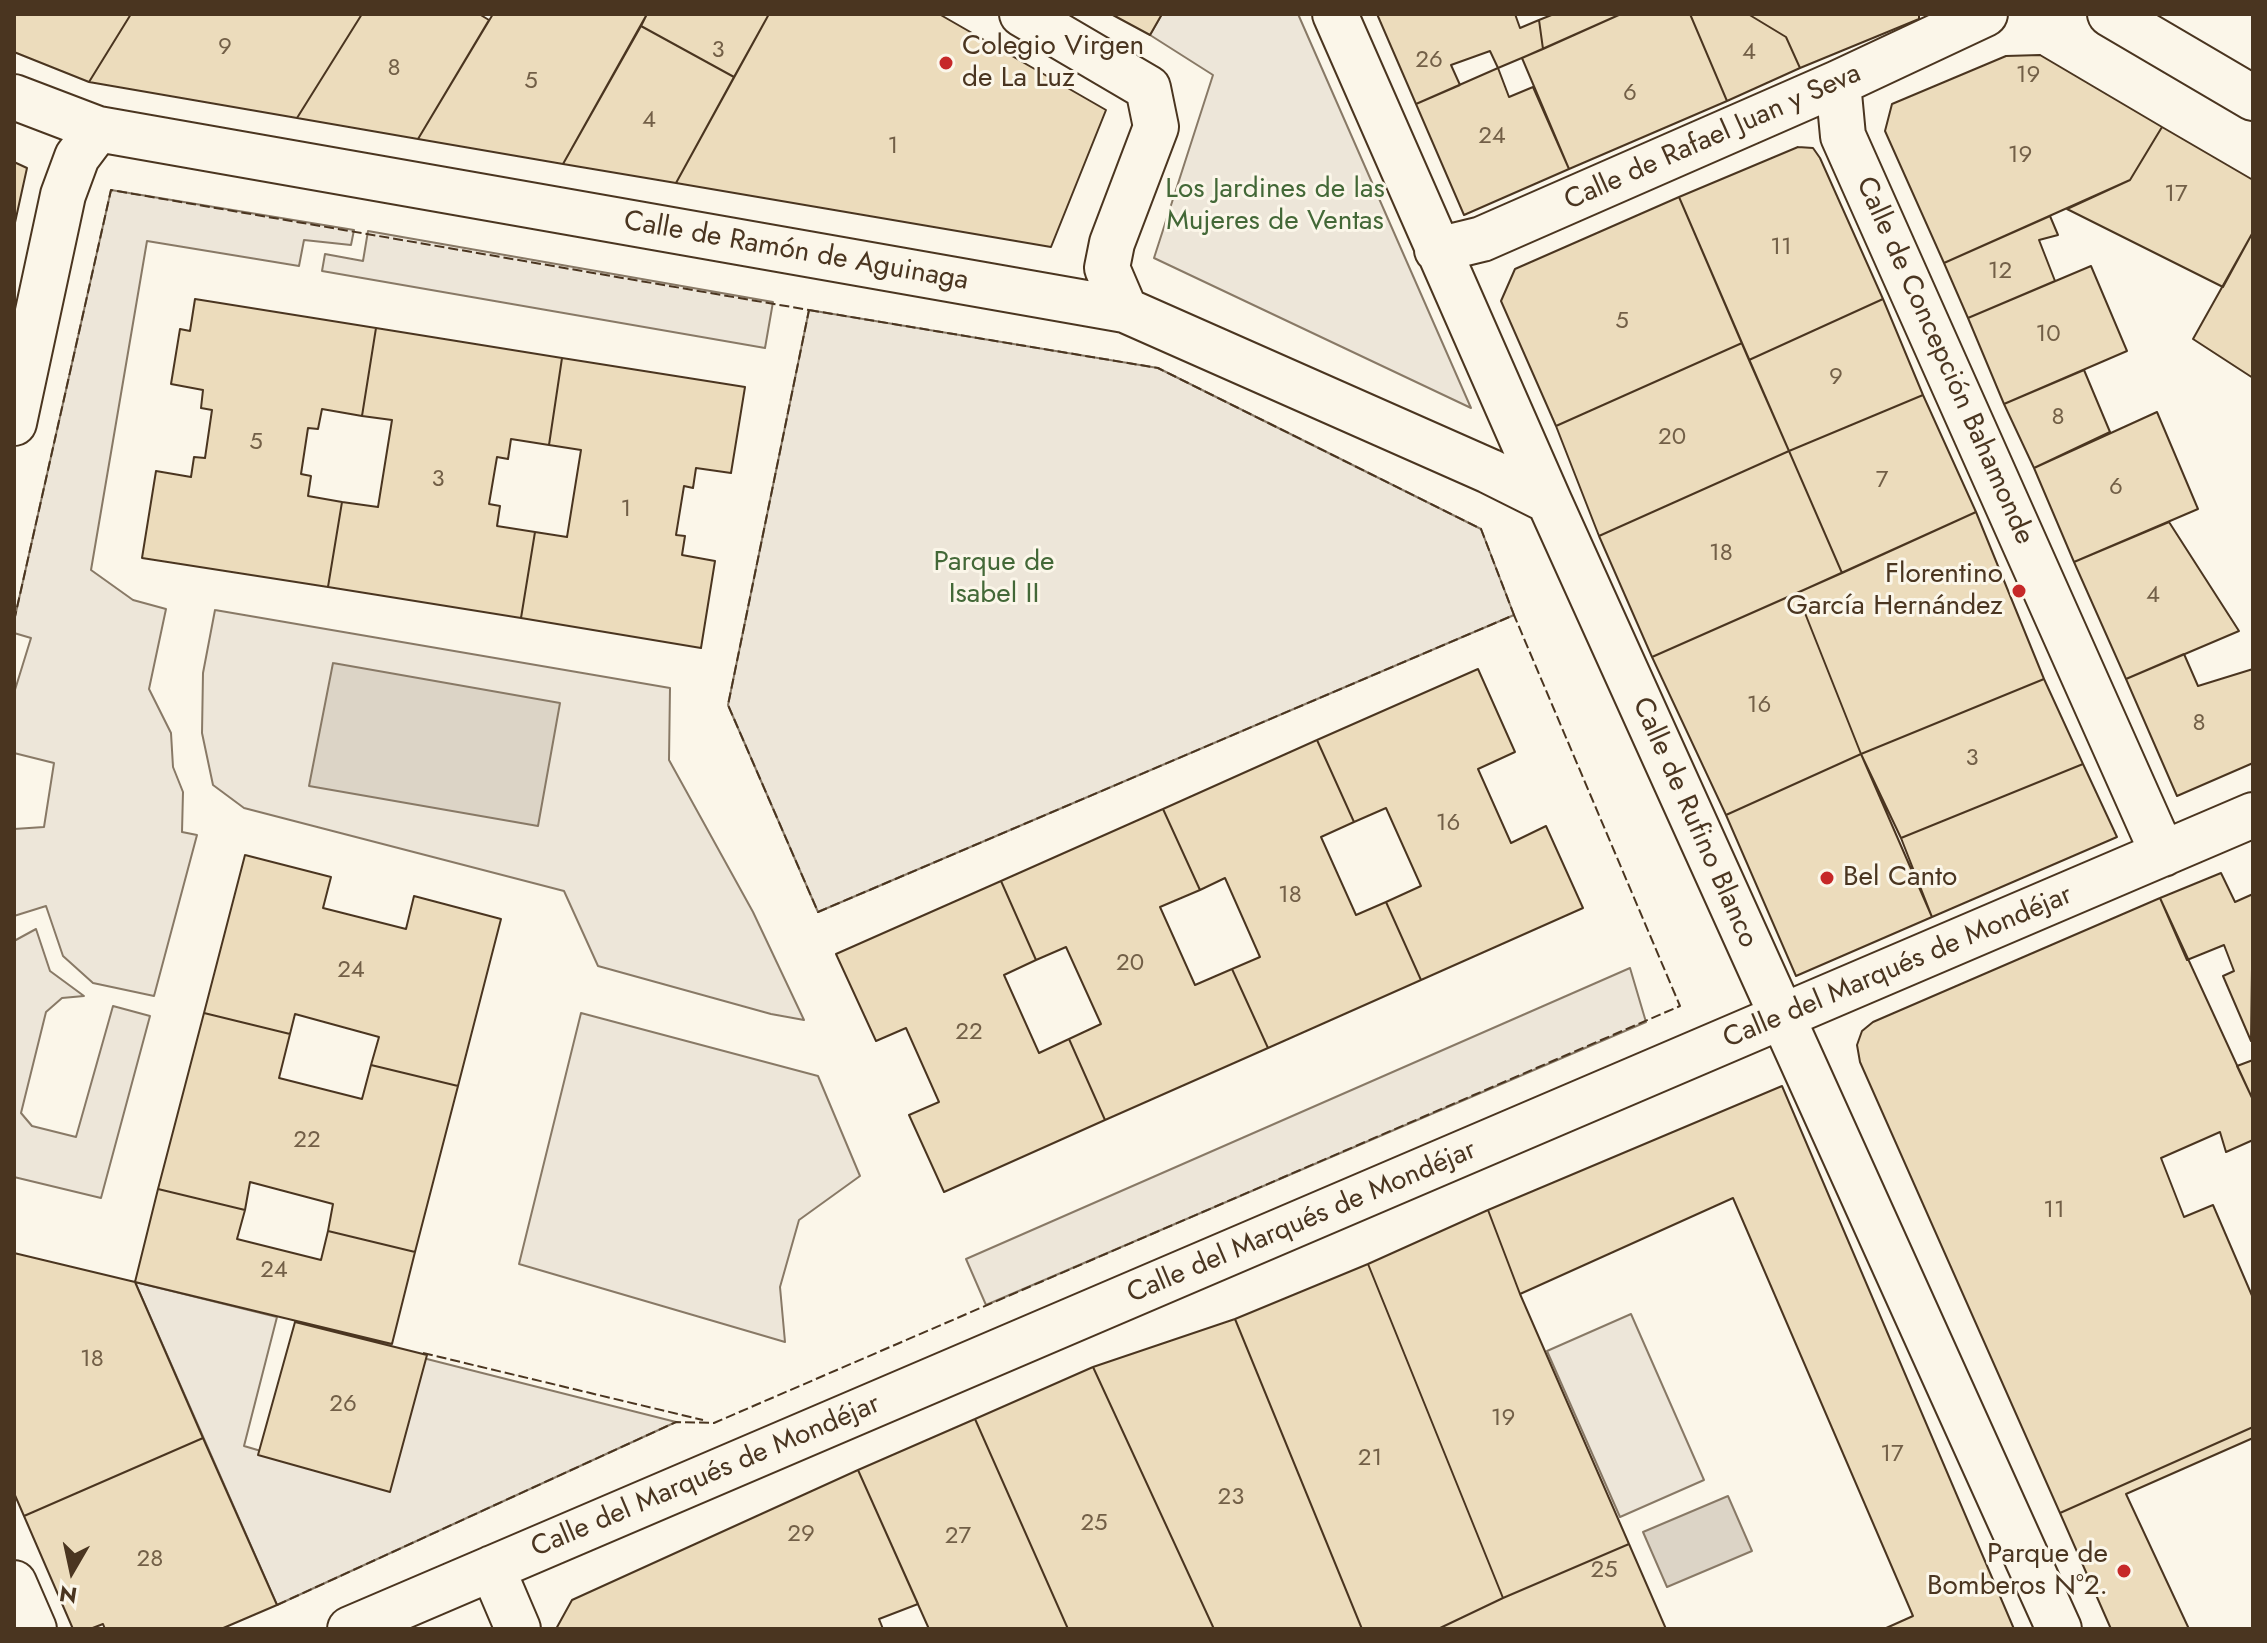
<!DOCTYPE html>
<meta charset="utf-8">
<style>
body{margin:0}
#map{position:relative;width:2267px;height:1643px;overflow:hidden;background:#fbf6e9;font-family:Jost,sans-serif}
canvas{display:block}
.frame{position:absolute;inset:0;border:16px solid #4a3520;pointer-events:none}
.north{position:absolute;left:32px;top:1531px;width:80px;height:80px;-webkit-text-stroke:6px #fbf6e9;paint-order:stroke;rotate:189deg;font-size:22px;font-weight:700;line-height:32px;text-align:center;color:#4a3520}
.north::after{content:'';display:block;margin:auto;width:28px;height:36px;background:#4a3520;clip-path:polygon(50% 0,100% 100%,50% 72%,0 100%)}
</style>
<div id="map">
<canvas width="2267" height="1643"></canvas>
<div class="frame"></div>
<div class="north">N</div>
</div>
<script>
const c = document.querySelector('canvas').getContext('2d');
c.lineJoin = 'round';
function fillPath(path, color) { c.fillStyle = color; c.fill(path, 'evenodd'); }
const shape = rows => new Path2D(rows.map(r => 'M' + r).join(''));
function strokePath(path, color, width, dash) { c.strokeStyle = color; c.lineWidth = width; c.lineCap = dash ? 'butt' : 'round'; c.setLineDash(dash || []); c.stroke(path); }
function label(font, color, halo, rows, align = 'center') {
  c.font = font + ' Jost,sans-serif'; c.lineWidth = 6; c.setLineDash([]); c.textBaseline = 'middle'; c.strokeStyle = halo; c.fillStyle = color; for (const [text, x, y, turn = 0] of rows) {
    c.save(); c.translate(x, y); c.rotate((+turn || 0) * Math.PI / 180); c.textAlign = isNaN(turn) ? turn : align; if (halo) c.strokeText(text, 0, 0); c.fillText(text, 0, 0); c.restore();
  }
}
const green = shape([
 [1162,14,1298,14,1471,408,1154,258,1213,75,1150,35,1162,14],
 [111,190,354,230,351,245,304,240,299,266,147,241,91,570,133,600,166,609,149,689,171,733,173,767,183,792,182,832,197,835,154,996,93,983,63,956,46,906,14,916,14,829,44,827,54,763,14,753,14,693,31,638,14,633,14,621,111,190],
 [368,231,773,302,765,348,322,271,325,254,363,261,368,231],
 [809,310,1158,368,1481,529,1514,615,818,912,728,705,809,310],
 [215,610,670,688,669,760,753,912,804,1020,771,1014,598,966,564,891,244,808,213,785,202,733,203,673,215,610],
 [36,929,50,971,84,996,62,998,46,1012,21,1113,32,1126,76,1137,113,1006,150,1016,101,1198,14,1177,14,941,36,929],
 [1630,968,1646,1022,986,1305,966,1259,1630,968],
 [581,1013,818,1076,860,1176,799,1220,780,1287,785,1342,519,1264,581,1013],
 [135,1282,277,1317,244,1446,383,1487,419,1357,676,1422,277,1605,135,1282],
 [1631,1314,1704,1480,1620,1517,1547,1351,1631,1314]
]);
fillPath(green, '#ede6d9');
strokePath(green, '#887966', 2);
const water = shape([
 [333,663,560,703,538,826,309,786,333,663],
 [1728,1496,1752,1551,1667,1587,1643,1532,1728,1496]
]);
fillPath(water, '#dcd4c6');
strokePath(water, '#887966', 2);
const building = shape([
 [14,14,131,14,89,82,14,52,14,14],
 [131,14,362,14,297,118,89,82,131,14],
 [362,14,479,14,489,20,418,139,297,118,362,14],
 [493,14,647,14,563,164,418,139,493,14],
 [647,14,769,14,734,77,641,26,647,14],
 [769,14,939,14,1106,110,1051,247,676,183,769,14],
 [1111,14,1162,14,1150,35,1111,14],
 [1377,14,1515,14,1520,28,1539,20,1543,49,1498,68,1490,51,1451,65,1460,85,1416,104,1377,14],
 [1554,14,1621,14,1543,49,1539,20,1554,14],
 [1621,14,1690,14,1727,101,1569,169,1522,58,1621,14],
 [1690,14,1748,14,1786,37,1800,68,1727,101,1690,14],
 [1748,14,1919,14,1919,19,1800,68,1786,37,1748,14],
 [641,26,734,77,676,183,563,164,641,26],
 [2040,55,2162,127,2130,180,1944,263,1885,131,1892,104,2006,56,2040,55],
 [1498,68,1509,97,1533,87,1569,169,1464,215,1416,104,1498,68],
 [2162,127,2253,180,2253,232,2223,287,2067,209,2130,180,2162,127],
 [1798,147,1813,148,1820,158,1883,299,1749,360,1679,197,1798,147],
 [14,162,27,168,14,227,14,162],
 [1679,197,1742,343,1556,426,1501,301,1515,269,1679,197],
 [2050,216,2058,235,2039,240,2055,281,1968,318,1944,263,2050,216],
 [2253,232,2253,378,2193,339,2253,232],
 [2091,266,2127,351,2004,404,1968,318,2091,266],
 [195,299,376,328,362,416,322,409,318,429,308,428,301,474,311,476,308,496,342,502,328,587,142,558,156,471,191,477,194,457,205,458,212,410,201,408,203,390,171,384,180,329,190,331,195,299],
 [1883,299,1923,395,1789,451,1749,360,1883,299],
 [376,328,562,358,549,445,511,439,508,459,497,457,489,504,500,506,497,526,535,532,521,618,328,587,342,502,378,507,392,420,362,416,376,328],
 [1742,343,1789,451,1599,536,1556,426,1742,343],
 [562,358,745,387,731,473,696,468,693,488,684,486,676,535,685,536,682,555,715,561,701,648,521,618,535,532,567,537,581,450,549,445,562,358],
 [2084,370,2110,432,2034,468,2004,404,2084,370],
 [1923,395,1976,512,1842,573,1789,451,1923,395],
 [2157,412,2198,509,2074,562,2034,468,2157,412],
 [1789,451,1842,573,1652,657,1599,536,1789,451],
 [1976,512,2044,679,1861,754,1797,593,1976,512],
 [2169,522,2239,631,2126,679,2074,562,2169,522],
 [1797,593,1861,754,1726,815,1652,657,1797,593],
 [2184,654,2198,686,2253,669,2253,763,2177,796,2126,679,2184,654],
 [1478,669,1515,752,1478,769,1511,843,1546,826,1583,908,1421,980,1386,902,1421,886,1386,808,1354,822,1317,740,1478,669],
 [2044,679,2083,764,1901,838,1861,754,2044,679],
 [1317,740,1354,822,1321,837,1356,915,1386,902,1421,980,1268,1048,1232,969,1260,957,1225,878,1200,890,1163,809,1317,740],
 [1861,754,1932,917,1796,976,1726,815,1861,754],
 [2083,764,2117,837,1932,917,1901,838,2083,764],
 [1163,809,1200,890,1160,907,1195,985,1232,969,1268,1048,1105,1120,1069,1039,1101,1024,1066,947,1036,960,1001,881,1163,809],
 [245,855,331,877,323,908,406,929,414,896,501,919,458,1086,371,1065,379,1037,295,1014,290,1034,204,1013,245,855],
 [2221,873,2235,902,2253,894,2251,1041,2223,976,2234,971,2224,945,2187,960,2160,898,2221,873],
 [1001,881,1036,960,1004,975,1039,1053,1069,1039,1105,1120,944,1192,909,1115,939,1102,906,1028,876,1041,836,954,1001,881],
 [2160,898,2253,1100,2253,1140,2226,1152,2220,1132,2161,1158,2184,1217,2213,1205,2253,1298,2253,1427,2060,1513,1860,1062,1857,1045,1862,1031,1873,1022,2160,898],
 [204,1013,290,1034,279,1078,362,1099,371,1065,458,1086,415,1252,328,1231,333,1204,250,1182,245,1210,158,1189,204,1013],
 [2253,1060,2253,1100,2237,1066,2253,1060],
 [1782,1086,2014,1629,1884,1629,1913,1616,1733,1198,1520,1294,1488,1210,1782,1086],
 [158,1189,245,1210,237,1239,321,1260,328,1231,415,1252,392,1344,135,1282,158,1189],
 [1488,1210,1520,1294,1629,1544,1503,1598,1368,1264,1488,1210],
 [14,1253,135,1282,203,1438,24,1516,14,1493,14,1253],
 [1368,1264,1503,1598,1438,1629,1362,1629,1235,1319,1368,1264],
 [1235,1319,1362,1629,1214,1629,1093,1367,1235,1319],
 [295,1322,427,1355,390,1492,258,1455,295,1322],
 [1093,1367,1214,1629,1068,1629,975,1419,1093,1367],
 [975,1419,1068,1629,929,1629,858,1470,975,1419],
 [2253,1427,2253,1438,2126,1494,2189,1629,2111,1629,2060,1513,2253,1427],
 [203,1438,277,1605,221,1629,105,1629,103,1624,90,1629,73,1629,24,1516,203,1438],
 [858,1470,918,1604,879,1619,883,1629,556,1629,572,1600,858,1470],
 [1629,1544,1666,1629,1438,1629,1503,1598,1629,1544]
]);
fillPath(building, '#ecdcbc');
strokePath(building, '#4a3520', 2);
const minor = shape([
 [1022,14,1148,88,1156,127,1112,243,1107,268,1125,310],
 [1335,14,1549,501,2059,1629],
 [2110,14,2253,98],
 [1838,83,1843,136,2163,854],
 [14,97,98,129,1125,310,1489,471,1549,501],
 [1437,250,1482,239,1838,83,1985,14],
 [14,423,63,195,77,157,98,129],
 [492,1568,518,1629],
 [14,1583,34,1629],
 [350,1629,2253,815]
]);
strokePath(minor, '#4a3520', 48);
strokePath(minor, '#fbf6e9', 44);
strokePath(shape([
 [809,310,1158,368,1481,529,1514,615,818,912,728,705,809,310],
 [14,621,111,190,809,310],
 [423,1353,703,1420],
 [277,1605,676,1422,714,1423,1680,1006,1514,615]
]), '#4a3520', 2, [10, 4]);
for (const [x, y, r, color] of [
 [946,63,8,"#c62828"],
 [2019,591,8,"#c62828"],
 [1827,878,8,"#c62828"],
 [2124,1571,8,"#c62828"]
]) { const dot = new Path2D(); dot.arc(x, y, r, 0, 2 * Math.PI); c.fillStyle = color; c.fill(dot); strokePath(dot, '#fbf6e9', 3); }
label('24px', '#725f47', null, [
 ["9",225,48],
 ["3",718,51],
 ["4",1749,53],
 ["26",1429,61],
 ["8",394,69],
 ["19",2028,76],
 ["5",531,82],
 ["6",1630,94],
 ["4",649,121],
 ["24",1492,137],
 ["1",893,147],
 ["19",2020,156],
 ["17",2176,195],
 ["11",1781,248],
 ["12",2000,272],
 ["5",1622,322],
 ["10",2048,335],
 ["9",1836,378],
 ["8",2058,418],
 ["20",1672,438],
 ["5",256,443],
 ["3",438,480],
 ["7",1882,481],
 ["6",2116,488],
 ["1",626,510],
 ["18",1721,554],
 ["4",2153,596],
 ["16",1759,706],
 ["8",2199,724],
 ["3",1972,759],
 ["16",1448,824],
 ["18",1290,896],
 ["20",1130,964],
 ["24",351,971],
 ["22",969,1033],
 ["22",307,1141],
 ["11",2054,1211],
 ["24",274,1271],
 ["18",92,1360],
 ["26",343,1405],
 ["19",1503,1419],
 ["17",1892,1455],
 ["21",1370,1459],
 ["23",1231,1498],
 ["25",1094,1524],
 ["29",801,1535],
 ["27",958,1537],
 ["28",150,1560],
 ["25",1604,1571]
]);
label('28px', '#4a3520', '#fbf6e9', [
 ["Colegio Virgen",962,47],
 ["de La Luz",962,79],
 ["Florentino",2003,575,"right"],
 ["García Hernández",2003,607,"right"],
 ["Bel Canto",1843,878],
 ["Parque de",2108,1555,"right"],
 ["Bomberos Nº2.",2108,1587,"right"]
], 'left');
label('28px', '#4a3520', '#fbf6e9', [
 ["Calle de Rafael Juan y Seva",1713,138,-24],
 ["Calle de Ramón de Aguinaga",796,252,10],
 ["Calle de Concepción Bahamonde",1944,361,66],
 ["Calle de Rufino Blanco",1694,823,66],
 ["Calle del Marqués de Mondéjar",1898,968,-23],
 ["Calle del Marqués de Mondéjar",1302,1223,-23],
 ["Calle del Marqués de Mondéjar",706,1477,-23]
]);
label('28px', '#436837', '#fbf6e9', [
 ["Los Jardines de las",1275,190],
 ["Mujeres de Ventas",1275,222],
 ["Parque de",994,563],
 ["Isabel II",994,595]
]);
</script>
